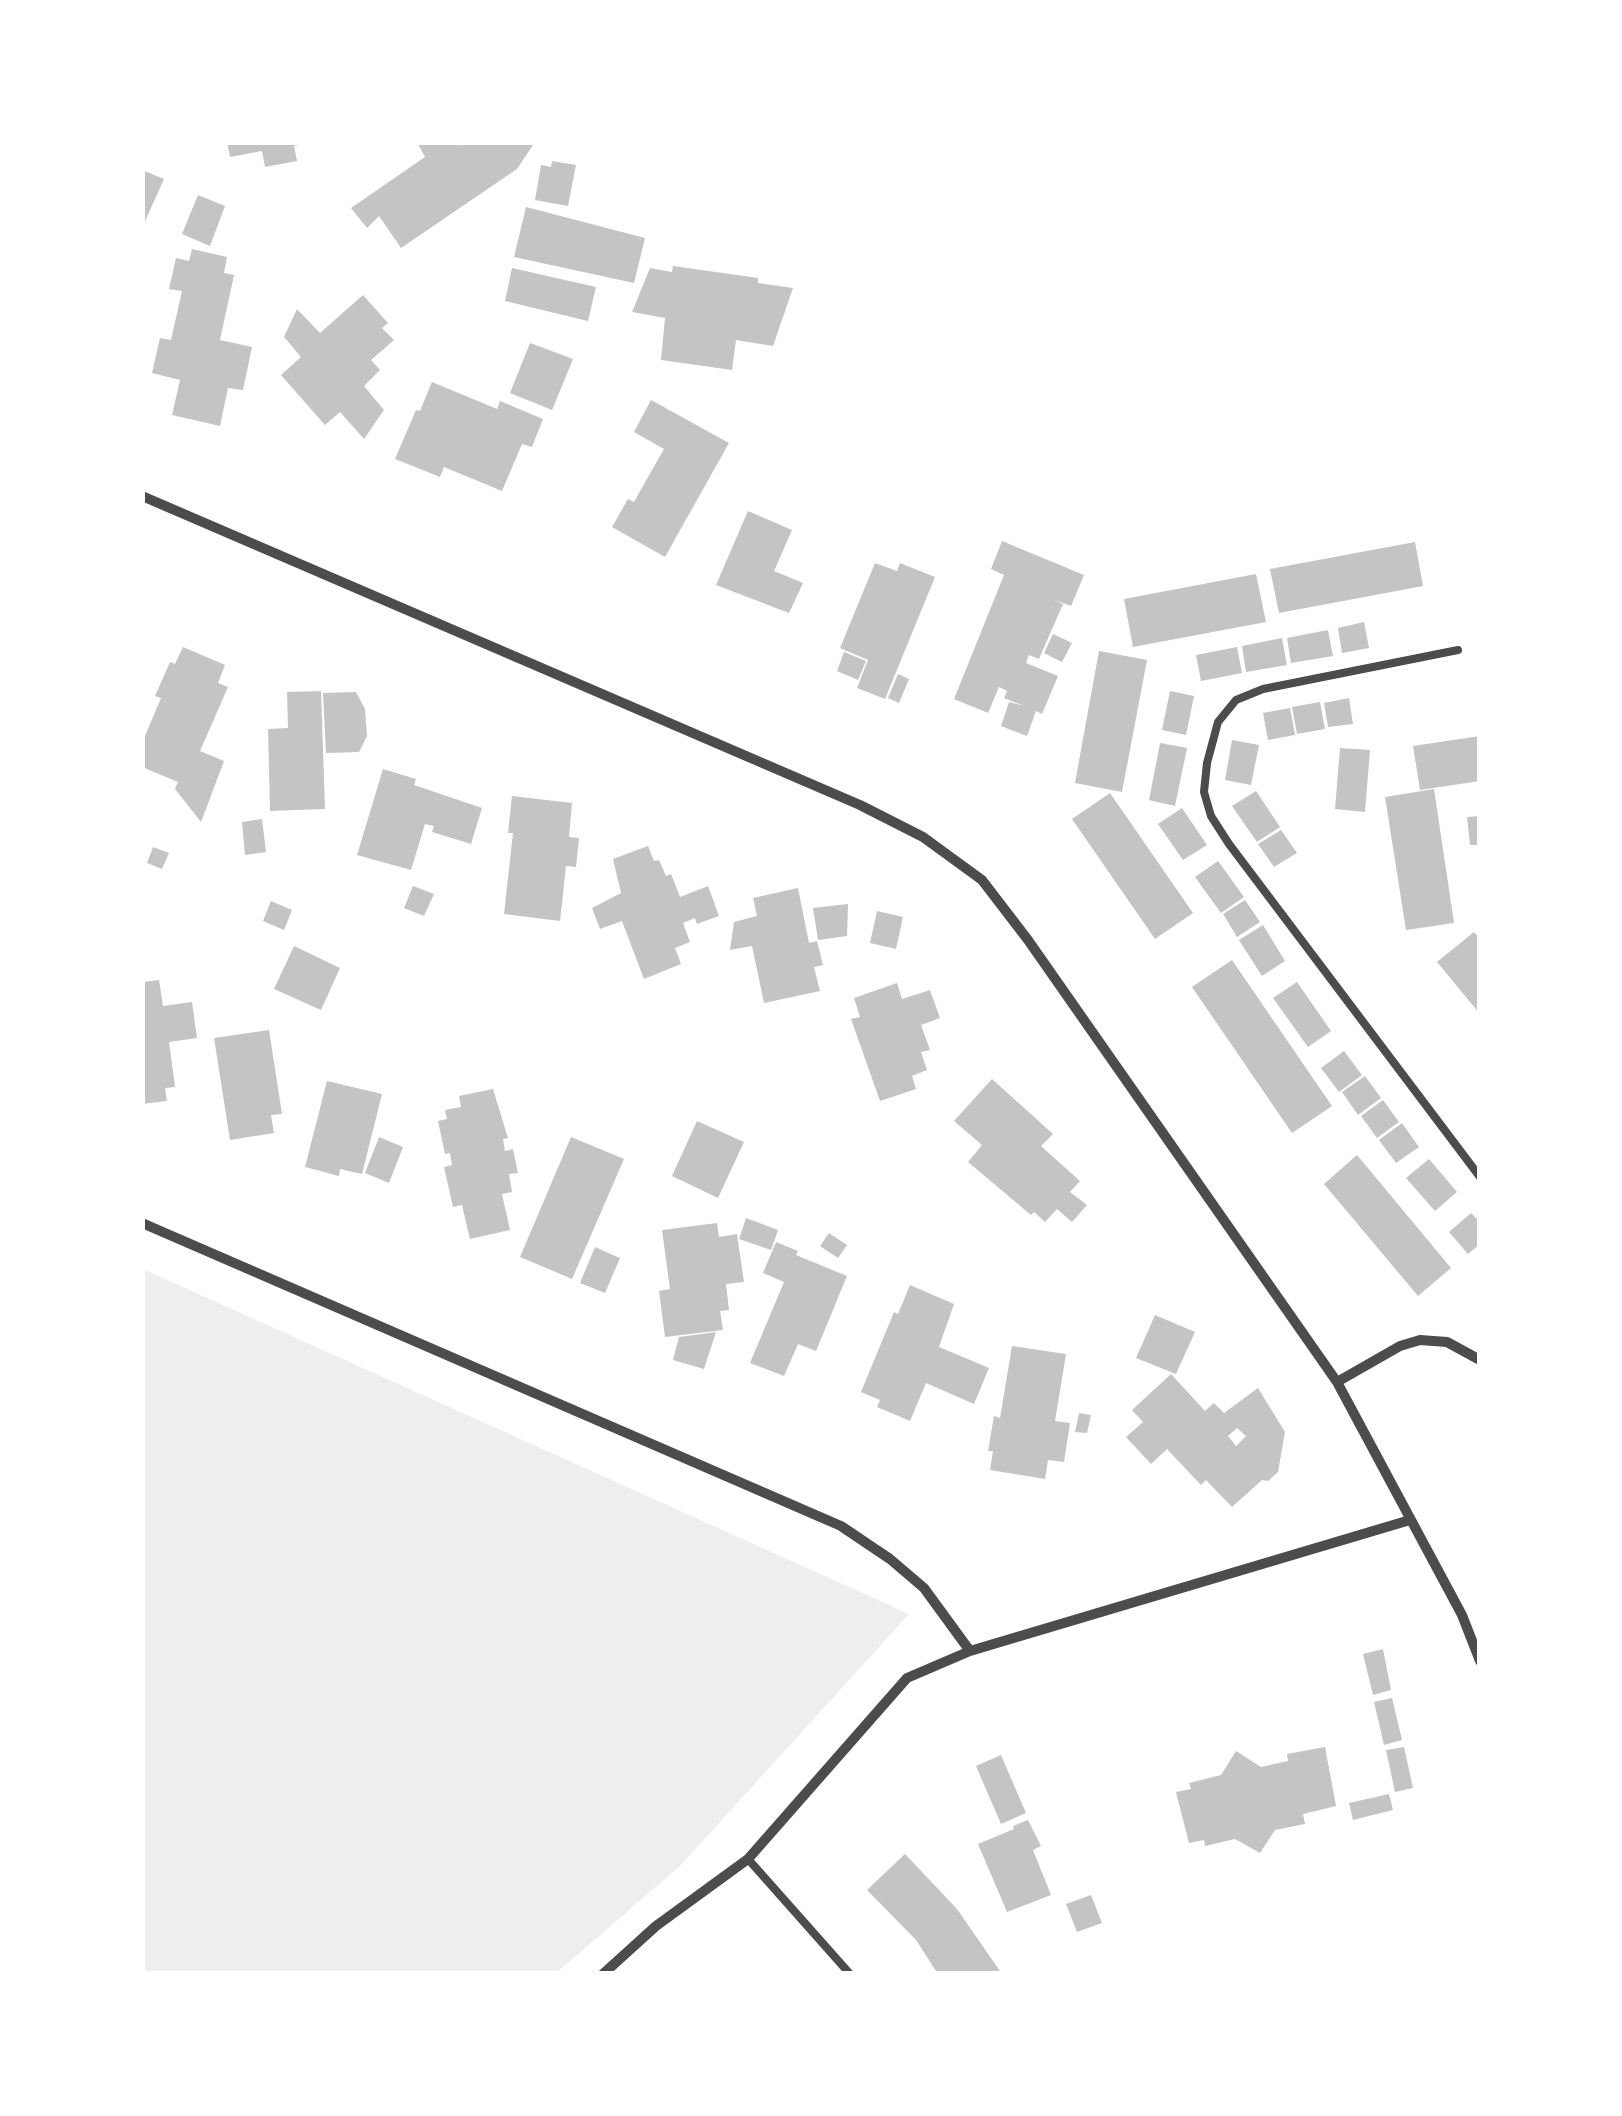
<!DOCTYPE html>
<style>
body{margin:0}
#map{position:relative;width:1622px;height:2116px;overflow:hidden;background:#fff;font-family:Inter,sans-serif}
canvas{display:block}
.frame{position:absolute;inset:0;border:145px solid #fff;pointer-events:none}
</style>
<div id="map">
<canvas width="1622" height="2116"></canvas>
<div class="frame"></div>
</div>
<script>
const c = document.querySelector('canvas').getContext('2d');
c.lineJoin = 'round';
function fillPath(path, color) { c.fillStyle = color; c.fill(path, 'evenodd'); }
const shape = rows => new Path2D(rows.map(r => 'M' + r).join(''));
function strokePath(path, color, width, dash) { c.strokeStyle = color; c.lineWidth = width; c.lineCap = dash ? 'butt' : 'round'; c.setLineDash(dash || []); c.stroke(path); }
fillPath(shape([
 [143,1269,909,1614,680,1866,556,1973,143,1973]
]), '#eee');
fillPath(shape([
 [227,142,303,142,304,144,294,146,297,161,265,167,262,151,230,157],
 [417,142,455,142,458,146,462,142,535,142,517,169,401,248,379,216,367,228,351,208,425,157],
 [552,161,576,165,568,206,535,200,541,165,551,167],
 [142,170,164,179,142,228],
 [198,195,225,206,210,246,182,234],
 [526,207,645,238,634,283,514,257],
 [192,249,227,257,224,273,234,275,220,340,252,347,243,390,228,388,220,426,172,415,180,380,152,373,160,338,171,340,182,291,169,289,176,258,189,261],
 [673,266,758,278,758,283,793,288,773,346,736,340,732,370,661,360,665,318,632,312,650,268,672,272],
 [512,268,596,287,588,321,505,301],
 [363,295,388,323,382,328,394,340,371,360,380,370,364,386,384,410,364,439,340,412,325,425,281,375,301,357,284,337,297,309,320,333],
 [530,343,573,359,552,410,510,393],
 [432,382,497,409,500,401,543,419,532,447,522,444,502,491,444,467,440,477,395,459,416,410,420,411],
 [651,400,729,443,665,557,612,527,628,499,634,502,664,449,634,432],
 [748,511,792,530,774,571,803,583,789,613,716,585],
 [1002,541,1084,575,1071,606,1052,599,1063,604,1039,659,1029,655,1026,663,1058,676,1042,714,1036,711,1027,736,1001,726,1009,702,1024,706,1004,698,1007,691,999,687,988,713,954,699,1004,575,991,569],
 [1415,542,1423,586,1279,613,1270,569],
 [875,563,897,571,900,563,935,577,885,699,857,688,868,660,840,648],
 [1256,574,1266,622,1133,647,1124,599],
 [1364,622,1369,648,1342,653,1338,628],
 [1328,630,1333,656,1291,663,1287,638],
 [1053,634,1072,643,1062,662,1044,653],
 [1282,638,1287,665,1246,672,1242,646],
 [183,647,225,665,218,683,228,687,200,751,224,761,201,822,175,789,178,782,142,767,142,735,145,736,161,698,155,696,170,662,175,664],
 [1237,647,1242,673,1201,681,1196,655],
 [1099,651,1147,660,1122,792,1075,783],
 [844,652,866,661,858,680,837,671],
 [898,674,909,679,899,703,888,698],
 [321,691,325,809,270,811,268,729,288,728,287,692],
 [1170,691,1194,696,1186,735,1162,730],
 [356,692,365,709,367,736,359,752,326,753,323,693],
 [1349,698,1353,724,1328,727,1324,703],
 [1320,702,1325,729,1297,734,1292,707],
 [1290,708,1295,735,1268,740,1263,713],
 [1480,736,1480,781,1420,790,1413,746],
 [1232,740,1259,745,1251,785,1225,780],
 [1160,743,1187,748,1175,806,1149,800],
 [1340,748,1370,750,1365,812,1335,809],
 [383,769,416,779,414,785,482,808,471,844,432,832,434,826,425,824,411,870,357,855],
 [1434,789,1454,923,1406,930,1385,797],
 [1256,791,1280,827,1257,842,1232,806],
 [1110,793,1193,913,1155,939,1072,819],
 [512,796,572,803,569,837,579,838,576,867,566,866,560,921,504,914,513,833,508,833],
 [1182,808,1207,845,1183,860,1158,824],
 [1480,816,1480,845,1470,845,1467,817],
 [262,819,266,852,245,855,242,822],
 [1281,830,1297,853,1274,867,1258,844],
 [648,846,654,861,659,860,666,876,671,874,680,897,708,886,719,916,697,924,695,918,683,923,690,942,675,948,681,964,644,979,622,921,600,929,592,908,621,893,613,859],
 [153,847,169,853,162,869,147,863],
 [1218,861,1244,897,1221,913,1195,877],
 [413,886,434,894,424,916,404,908],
 [798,888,809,943,817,941,823,965,814,967,820,991,764,1003,752,946,730,950,734,922,757,916,753,898],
 [1245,900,1260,922,1237,937,1223,914],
 [271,901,292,910,284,930,263,921],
 [848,904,847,936,818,940,813,908],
 [877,911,903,917,896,949,870,943],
 [1263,925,1285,961,1262,976,1239,940],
 [1474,932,1480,939,1480,1014,1437,962],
 [294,946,340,968,321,1010,274,989],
 [1232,960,1332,1106,1292,1133,1192,987],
 [159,980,163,1006,192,1002,197,1038,169,1042,175,1087,165,1088,167,1101,142,1104,142,982],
 [1297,982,1331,1031,1308,1047,1273,998],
 [897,983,902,999,930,990,940,1018,921,1025,930,1050,921,1052,927,1070,912,1076,916,1089,880,1101,851,1019,860,1017,854,998],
 [269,1030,282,1114,271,1115,274,1133,230,1140,214,1038],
 [1344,1051,1362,1075,1339,1092,1321,1068],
 [1365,1076,1381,1098,1358,1115,1342,1092],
 [992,1079,1053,1134,1041,1146,1080,1181,1070,1192,1087,1205,1072,1222,1057,1209,1045,1222,1034,1212,1031,1215,968,1162,982,1145,954,1121],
 [327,1081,382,1094,362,1174,340,1169,339,1176,305,1167],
 [493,1089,508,1138,503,1139,505,1151,513,1149,518,1173,509,1174,512,1192,502,1194,510,1230,470,1239,462,1205,453,1207,444,1167,452,1165,450,1153,445,1154,438,1121,447,1119,445,1110,461,1107,459,1096],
 [1383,1100,1399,1122,1377,1138,1361,1116],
 [697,1121,744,1142,718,1198,672,1176],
 [1402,1123,1419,1147,1396,1163,1379,1140],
 [379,1137,403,1147,389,1183,365,1173],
 [571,1137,624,1159,572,1279,520,1257],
 [1357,1155,1451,1268,1418,1296,1324,1184],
 [1429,1159,1457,1192,1435,1211,1406,1178],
 [1471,1213,1480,1222,1480,1244,1468,1254,1449,1232],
 [746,1218,778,1230,771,1250,739,1239],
 [717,1223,719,1237,737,1234,744,1282,726,1284,729,1310,720,1311,723,1330,665,1337,659,1291,670,1289,662,1230],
 [829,1233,847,1245,838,1258,820,1246],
 [776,1242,798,1251,796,1255,847,1276,816,1351,798,1344,784,1376,750,1363,784,1282,763,1273],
 [595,1247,620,1258,605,1293,580,1283],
 [910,1285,954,1304,939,1347,989,1368,974,1404,926,1383,910,1421,877,1407,880,1400,861,1392,894,1312,898,1314],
 [1155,1315,1195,1332,1176,1374,1136,1358],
 [716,1332,704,1369,673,1360,679,1337],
 [1012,1346,1066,1354,1055,1421,1070,1423,1064,1462,1048,1460,1045,1479,990,1470,993,1451,988,1451,994,1416,1000,1418],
 [1171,1374,1205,1411,1214,1403,1224,1413,1258,1388,1285,1432,1278,1472,1268,1481,1262,1480,1232,1507,1206,1480,1201,1485,1167,1449,1151,1464,1126,1437,1143,1422,1132,1410],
 [1237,1428,1246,1436,1236,1446,1228,1436],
 [1079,1413,1091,1415,1087,1433,1075,1432],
 [1383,1649,1391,1690,1373,1695,1363,1654],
 [1392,1698,1402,1740,1384,1745,1374,1702],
 [1325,1747,1336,1806,1303,1814,1305,1824,1275,1830,1260,1853,1235,1839,1205,1846,1204,1840,1189,1843,1176,1792,1191,1789,1189,1783,1221,1775,1236,1751,1261,1767,1288,1761,1287,1754],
 [1404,1747,1413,1788,1395,1792,1386,1750],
 [1001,1755,1026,1813,1001,1824,976,1766],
 [1389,1794,1393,1810,1353,1820,1349,1803],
 [1028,1820,1041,1846,1033,1850,1051,1895,1007,1912,978,1844,1014,1829,1013,1826],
 [905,1854,957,1909,1002,1974,938,1974,916,1940,867,1890],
 [1091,1895,1102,1923,1077,1932,1066,1904]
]), '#c4c4c4');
strokePath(shape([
 [1458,650,1263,689,1236,700,1218,722,1207,763,1204,792,1211,816,1229,844,1480,1177],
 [748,1859,850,1974]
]), '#4c4c4c', 8);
strokePath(shape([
 [142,496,860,805,923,837,982,880,1028,940,1337,1382,1462,1615,1480,1661],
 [142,1223,841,1526,890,1559,924,1588,970,1651],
 [1337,1382,1400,1346,1420,1340,1447,1342,1480,1360],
 [603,1974,656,1926,748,1859,907,1678,970,1651,1410,1520]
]), '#4c4c4c', 10);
</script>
